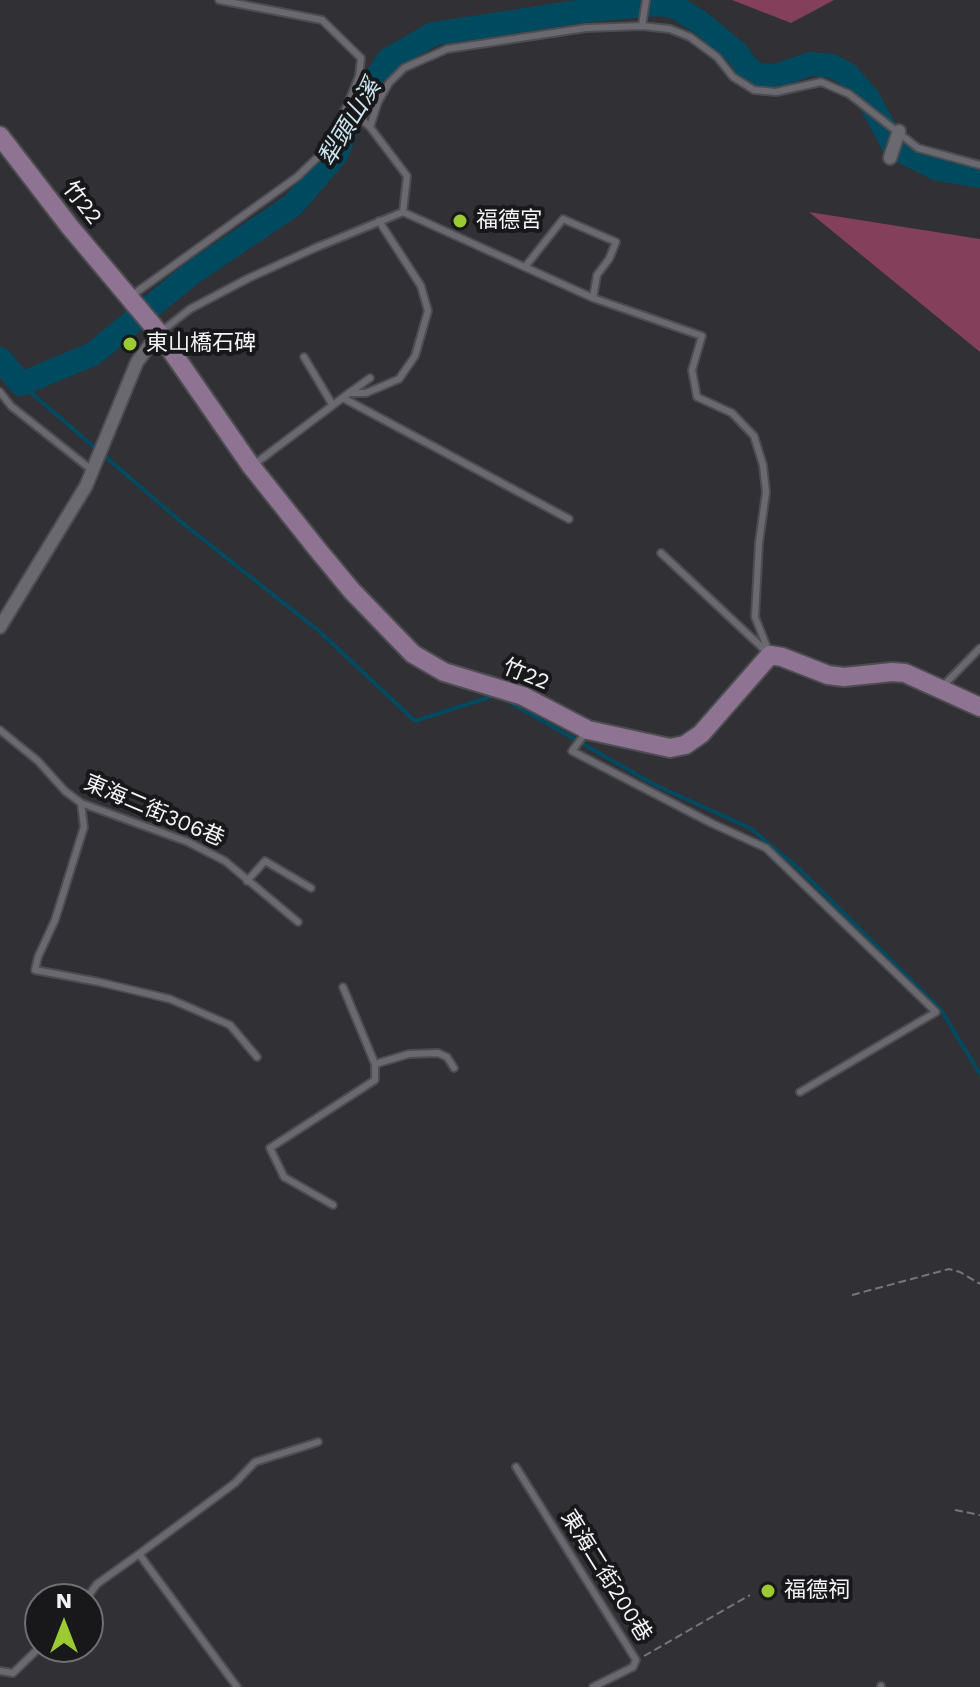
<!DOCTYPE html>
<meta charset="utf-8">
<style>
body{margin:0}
#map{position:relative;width:980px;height:1687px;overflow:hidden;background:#303035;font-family:"Work Sans",sans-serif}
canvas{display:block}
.north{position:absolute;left:24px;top:1583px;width:80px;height:80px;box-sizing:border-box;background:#18181a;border:2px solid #707072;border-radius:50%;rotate:0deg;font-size:22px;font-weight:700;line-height:32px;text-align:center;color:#f4f4f7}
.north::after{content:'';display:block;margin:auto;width:28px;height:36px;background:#9cca32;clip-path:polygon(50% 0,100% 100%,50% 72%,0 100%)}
</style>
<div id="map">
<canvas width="980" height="1687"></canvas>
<div class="north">N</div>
</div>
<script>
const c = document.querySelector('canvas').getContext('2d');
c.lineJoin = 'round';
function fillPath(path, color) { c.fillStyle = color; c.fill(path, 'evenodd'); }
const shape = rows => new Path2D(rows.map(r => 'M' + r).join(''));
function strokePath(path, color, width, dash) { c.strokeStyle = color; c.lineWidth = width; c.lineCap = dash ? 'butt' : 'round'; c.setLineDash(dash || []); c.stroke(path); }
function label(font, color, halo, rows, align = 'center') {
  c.font = font + ' "Work Sans","Noto Sans TC",sans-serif'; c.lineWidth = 8; c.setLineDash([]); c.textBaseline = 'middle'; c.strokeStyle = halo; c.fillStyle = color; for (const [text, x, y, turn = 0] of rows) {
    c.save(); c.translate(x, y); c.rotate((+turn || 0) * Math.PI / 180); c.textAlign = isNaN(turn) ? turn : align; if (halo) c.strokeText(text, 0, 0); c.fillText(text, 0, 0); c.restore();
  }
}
fillPath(shape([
 [732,0,834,0,791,23],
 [809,212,980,239,980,352]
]), '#84405a');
strokePath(shape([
 [674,6,676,0],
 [21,384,180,521,319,631,415,721,496,695],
 [504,699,655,785,750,828,798,868,941,1010,980,1074]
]), '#004a60', 4);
strokePath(shape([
 [0,359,21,384,93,354,192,273,293,205,336,155,352,116,388,60,433,34,590,10,658,4,674,6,701,23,737,53,747,67,758,75,776,76,810,64,832,66,847,74,868,98,895,148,938,169,980,176]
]), '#004a60', 24);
const lane = shape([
 [642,26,646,0],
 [347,106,370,127],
 [403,212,593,298,597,275,609,259,616,242,563,219,525,267],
 [131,296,297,177,320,155,347,106,359,76,361,58,322,20,219,0],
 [593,298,702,336,692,370,697,397,732,413,754,436,763,465,766,492,759,543,755,617,769,652],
 [162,331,190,309,249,278,315,248,403,212,407,176,370,127,378,102,389,83,404,68,447,49,586,28,642,26,670,29,690,37,717,57,733,77,754,90,776,92,821,82,849,94,918,148,980,165],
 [304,357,332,404],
 [0,392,11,406,93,471],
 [349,393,370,378],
 [343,398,569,519],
 [252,466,349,393,366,393,399,379,415,356,428,311,421,286,379,221],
 [661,553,768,653],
 [943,686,980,648],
 [0,730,38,761,65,791,81,803,188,842,225,861,298,922],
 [587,731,572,751,711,823,766,848,936,1012,800,1092],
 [81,803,84,827,55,920,38,957,35,970,99,982,170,999,230,1025,257,1057],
 [247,881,265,861,311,888],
 [375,1064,409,1054,438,1053,447,1057,454,1068],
 [333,1205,284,1177,270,1148,375,1080,375,1064,343,987],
 [516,1467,636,1660,633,1667,593,1687],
 [139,1554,235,1483,255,1462,318,1442],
 [86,1599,97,1584,139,1554,237,1687],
 [0,1671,13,1673,40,1647],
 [881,1686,881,1687]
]);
const street = shape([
 [890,158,899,131],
 [0,627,86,486,137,362,159,333]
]);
const secondary = shape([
 [0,136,70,227,159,333,251,466,318,550,352,591,413,654,444,672,523,696,588,730,670,748,685,745,701,734,770,655,782,657,828,675,844,677,892,672,905,673,980,707]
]);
strokePath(lane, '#4d4d51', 10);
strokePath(street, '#4d4d51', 16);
strokePath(secondary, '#4d4d51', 22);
strokePath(shape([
 [852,1295,949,1269,960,1272,980,1284],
 [955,1510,980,1515],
 [644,1656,750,1595]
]), '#76767a', 2, [8, 4]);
strokePath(lane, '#6a696f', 6);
strokePath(street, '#6a696f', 12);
strokePath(secondary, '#8e7393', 18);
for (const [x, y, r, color] of [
 [460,221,8,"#9cca32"],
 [130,344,8,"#9cca32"],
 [768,1591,8,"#9cca32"]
]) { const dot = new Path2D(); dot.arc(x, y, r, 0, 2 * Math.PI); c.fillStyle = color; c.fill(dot); strokePath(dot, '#18181a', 3); }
label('22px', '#f4f4f7', '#18181a', [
 ["竹22",82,203,52],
 ["竹22",526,675,22],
 ["東海二街306巷",154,811,23],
 ["東海二街200巷",606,1576,58]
]);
label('22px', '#f4f4f7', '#18181a', [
 ["福德宮",476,221],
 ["東山橋石碑",146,344],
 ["福德祠",784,1591]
], 'left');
label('italic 24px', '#cde6f0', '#18181a', [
 ["犁頭山溪",350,123,-59]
]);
</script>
